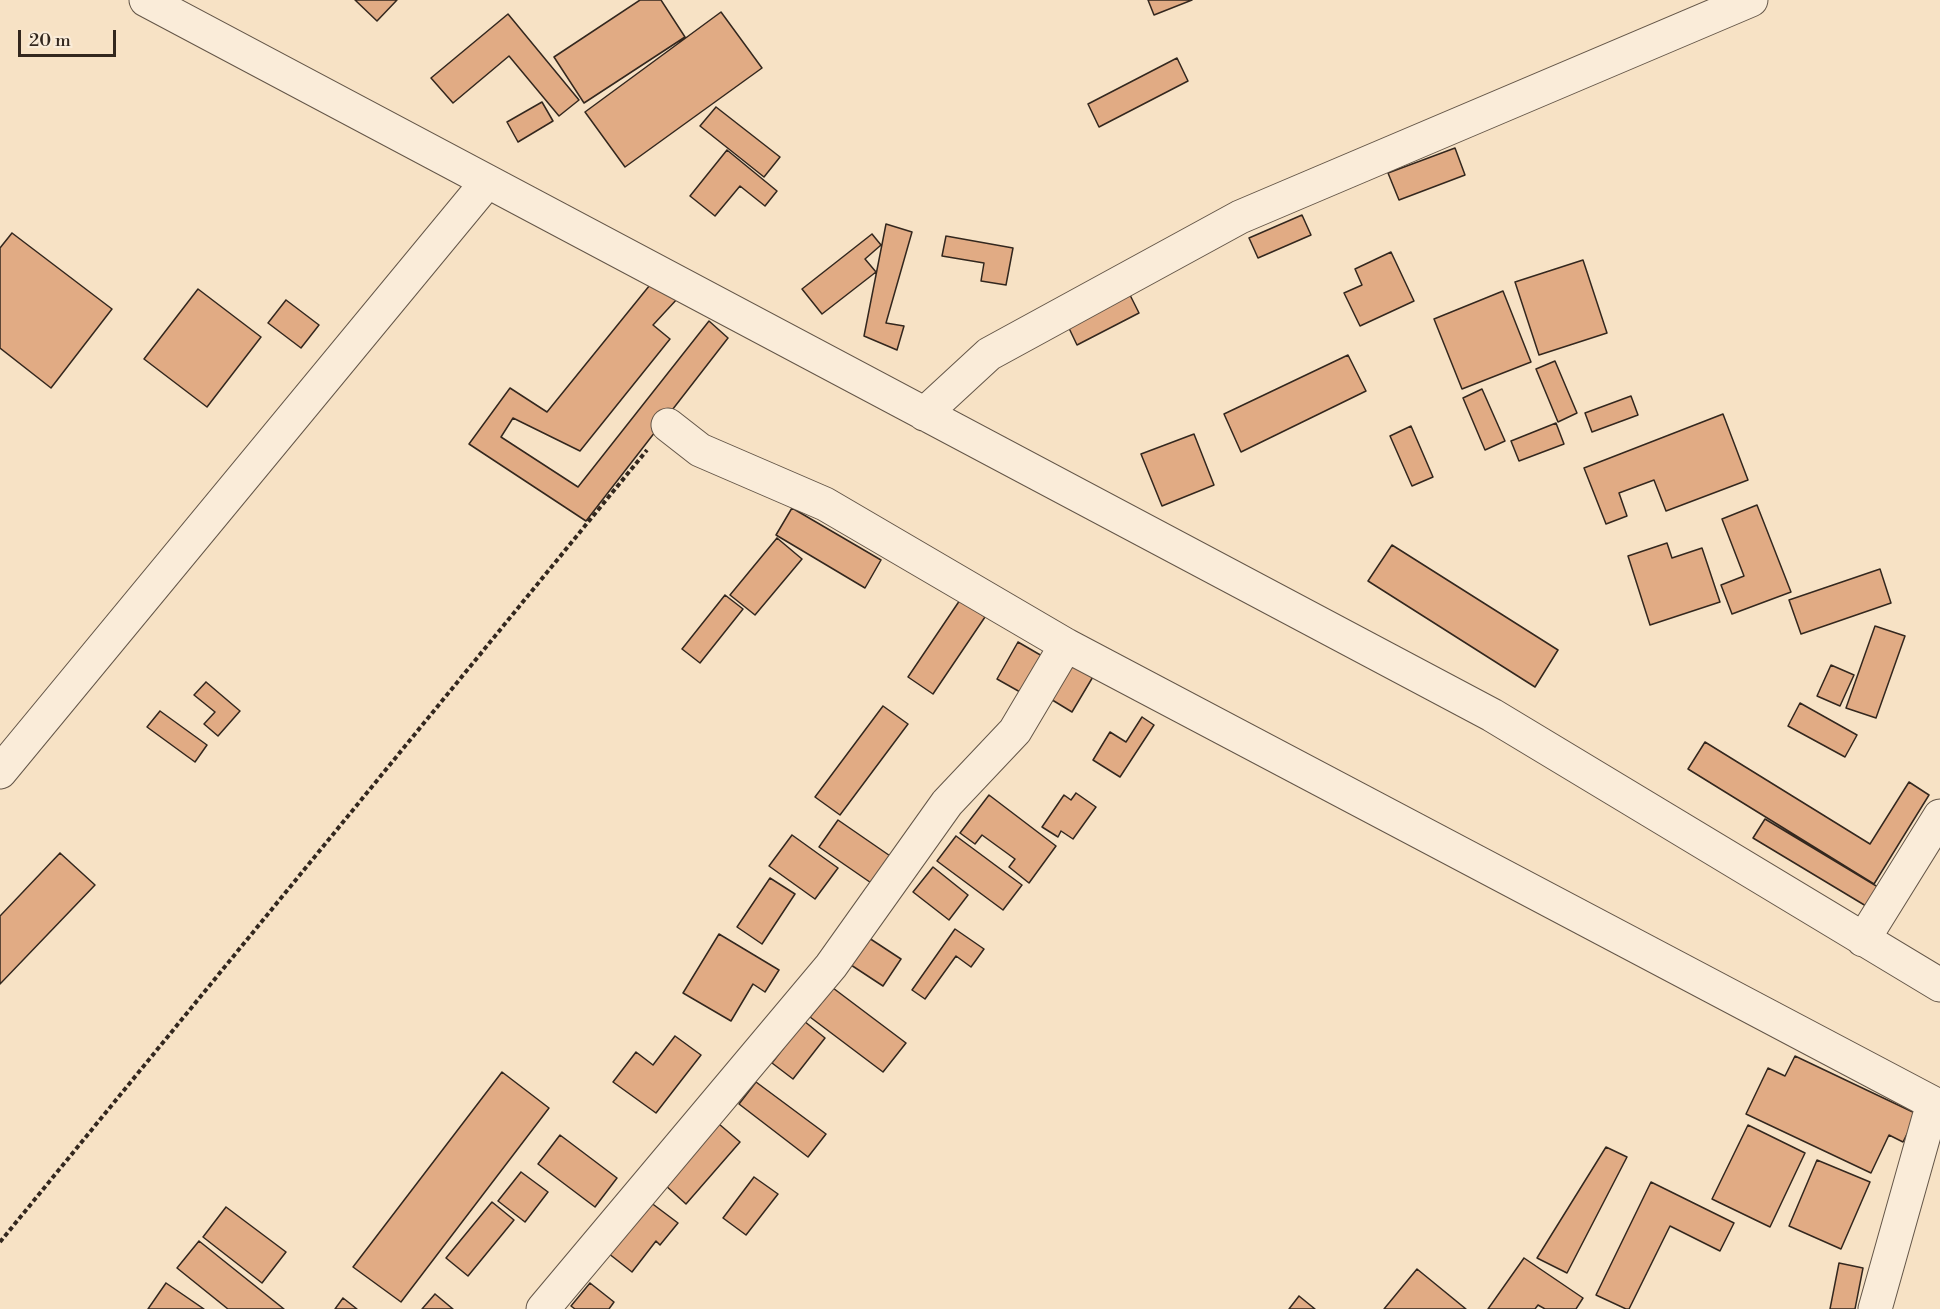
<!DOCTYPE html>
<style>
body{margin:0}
#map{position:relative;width:1940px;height:1309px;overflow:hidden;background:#f7e2c5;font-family:"Libre Bodoni",serif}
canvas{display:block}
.scale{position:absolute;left:18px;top:30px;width:98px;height:27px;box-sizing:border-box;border:3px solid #33271e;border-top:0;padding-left:8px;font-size:18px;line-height:21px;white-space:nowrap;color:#33271e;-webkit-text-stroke:4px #faecd9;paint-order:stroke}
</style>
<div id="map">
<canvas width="1940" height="1309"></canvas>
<div class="scale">20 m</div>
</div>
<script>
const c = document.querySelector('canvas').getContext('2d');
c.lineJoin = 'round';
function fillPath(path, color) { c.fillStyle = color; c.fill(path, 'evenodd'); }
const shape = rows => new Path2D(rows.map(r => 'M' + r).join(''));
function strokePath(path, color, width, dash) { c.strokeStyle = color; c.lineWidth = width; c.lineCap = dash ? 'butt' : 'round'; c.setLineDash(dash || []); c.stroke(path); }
const building = shape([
 [355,0,397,0,377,21,355,0],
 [640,0,661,0,685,37,584,103,554,57,640,0],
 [1148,0,1192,0,1154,15,1148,0],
 [721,12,762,68,625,167,585,112,721,12],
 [508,14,579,100,559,116,509,56,453,103,431,78,508,14],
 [1177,58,1188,81,1099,127,1088,104,1177,58],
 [542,102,553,121,518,142,507,122,542,102],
 [716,107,780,157,764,177,700,126,716,107],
 [1455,148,1465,175,1399,200,1388,173,1455,148],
 [727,150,777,191,765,206,740,186,715,216,690,196,727,150],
 [1302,215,1311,235,1258,258,1249,238,1302,215],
 [886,224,912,232,886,323,904,326,897,350,864,336,886,224],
 [12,233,112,309,51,388,0,348,0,248,12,233],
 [872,234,881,245,865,259,876,272,822,314,802,289,872,234],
 [946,236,1013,248,1006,285,981,281,984,263,942,256,946,236],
 [1391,252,1414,301,1360,326,1344,293,1362,285,1355,269,1391,252],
 [1583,260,1607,333,1539,355,1515,282,1583,260],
 [654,280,678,298,653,325,670,339,580,451,513,418,501,437,578,487,709,321,728,338,586,521,469,444,510,388,547,412,654,280],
 [198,289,261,337,207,407,144,359,198,289],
 [1503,291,1531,362,1462,389,1434,319,1503,291],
 [1129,293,1139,313,1077,345,1067,324,1129,293],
 [286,300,319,325,301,348,268,323,286,300],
 [1348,355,1366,391,1241,452,1224,414,1348,355],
 [1555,361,1577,413,1558,422,1536,369,1555,361],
 [1482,389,1505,441,1485,450,1463,398,1482,389],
 [1631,396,1638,415,1592,432,1585,413,1631,396],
 [1723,414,1748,480,1666,511,1654,480,1619,493,1627,516,1606,524,1584,468,1723,414],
 [1556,423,1564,444,1519,461,1511,441,1556,423],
 [1411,426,1433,477,1412,486,1390,436,1411,426],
 [1194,434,1214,485,1162,506,1141,454,1194,434],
 [1757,505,1791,592,1732,614,1721,585,1744,576,1722,519,1757,505],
 [792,508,881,560,865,588,776,535,792,508],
 [777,538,802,559,755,615,730,595,777,538],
 [1667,543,1672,558,1702,548,1720,602,1650,625,1628,556,1667,543],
 [1392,545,1558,650,1535,687,1368,581,1392,545],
 [1880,569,1891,603,1801,634,1789,600,1880,569],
 [725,595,743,609,700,663,682,649,725,595],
 [960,600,985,617,933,694,908,677,960,600],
 [1875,626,1905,636,1876,718,1846,708,1875,626],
 [1018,642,1049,660,1029,697,997,679,1018,642],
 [1074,656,1097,670,1072,712,1049,698,1074,656],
 [1831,665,1854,675,1840,706,1817,696,1831,665],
 [206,682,240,711,218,736,204,724,215,712,194,695,206,682],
 [1800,703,1857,735,1845,757,1788,726,1800,703],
 [883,706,908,724,840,815,815,797,883,706],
 [160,711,207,745,195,762,147,727,160,711],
 [1142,717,1154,725,1120,777,1093,760,1110,732,1126,742,1142,717],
 [1705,742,1870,844,1909,782,1929,795,1874,884,1688,769,1705,742],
 [1076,793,1096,807,1073,839,1061,831,1058,837,1042,827,1064,795,1071,800,1076,793],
 [989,795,1056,846,1029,883,1009,867,1015,859,982,835,975,844,960,833,989,795],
 [1765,819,1878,887,1866,906,1753,838,1765,819],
 [838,820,896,860,877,887,819,847,838,820],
 [792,835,838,868,815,899,769,866,792,835],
 [956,836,1022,885,1003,910,937,861,956,836],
 [60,853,95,885,0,984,0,916,60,853],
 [933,867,968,895,949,920,913,892,933,867],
 [770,878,795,894,762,944,737,927,770,878],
 [955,929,984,949,971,967,956,956,925,999,912,990,955,929],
 [719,934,779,970,765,992,753,984,731,1021,683,993,719,934],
 [869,938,901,959,883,986,851,965,869,938],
 [833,988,906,1043,883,1072,810,1017,833,988],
 [804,1021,825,1038,793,1079,772,1063,804,1021],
 [675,1036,701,1055,656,1113,613,1082,636,1052,653,1065,675,1036],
 [1795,1056,1917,1114,1903,1142,1889,1135,1871,1173,1746,1114,1768,1068,1785,1076,1795,1056],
 [502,1072,549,1108,401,1302,353,1267,502,1072],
 [756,1082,826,1134,808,1157,739,1104,756,1082],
 [719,1124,740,1142,686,1204,665,1185,719,1124],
 [1748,1125,1805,1153,1770,1227,1712,1199,1748,1125],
 [560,1135,617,1178,595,1207,538,1164,560,1135],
 [1606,1147,1627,1157,1567,1273,1537,1258,1606,1147],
 [1817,1160,1870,1182,1841,1249,1789,1226,1817,1160],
 [521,1172,548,1192,525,1222,498,1201,521,1172],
 [754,1177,778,1194,746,1235,723,1218,754,1177],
 [1651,1182,1734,1223,1720,1251,1670,1226,1629,1309,1626,1309,1596,1295,1651,1182],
 [492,1202,514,1220,468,1276,446,1258,492,1202],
 [650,1202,678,1223,660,1245,656,1241,632,1272,608,1253,650,1202],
 [226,1207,286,1252,262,1283,203,1237,226,1207],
 [199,1241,284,1309,228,1309,177,1268,199,1241],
 [1524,1258,1583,1298,1576,1309,1545,1309,1538,1305,1535,1309,1488,1309,1524,1258],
 [1839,1263,1863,1268,1855,1309,1830,1309,1839,1263],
 [1417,1269,1466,1309,1384,1309,1417,1269],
 [166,1283,204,1309,148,1309,166,1283],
 [590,1283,614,1302,609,1309,575,1309,571,1306,590,1283],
 [435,1294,453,1309,422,1309,435,1294],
 [1299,1296,1315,1309,1289,1309,1299,1296],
 [343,1298,357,1309,335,1309,343,1298]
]);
fillPath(building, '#e1ab84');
strokePath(building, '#33271e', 1.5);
const minor = shape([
 [146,0,1492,715,1940,985],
 [924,414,989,354,1240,217,1751,0],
 [668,425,700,450,825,504,1066,645,1933,1103,1940,1110],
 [0,772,487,182],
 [1863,940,1940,816],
 [543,1309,831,966,947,803,1015,731,1066,645],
 [1875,1309,1933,1103]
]);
strokePath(minor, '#645648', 35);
strokePath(shape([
 [0,1242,647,450]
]), '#33271e', 4, [4.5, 3]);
strokePath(minor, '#faecd9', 33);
</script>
